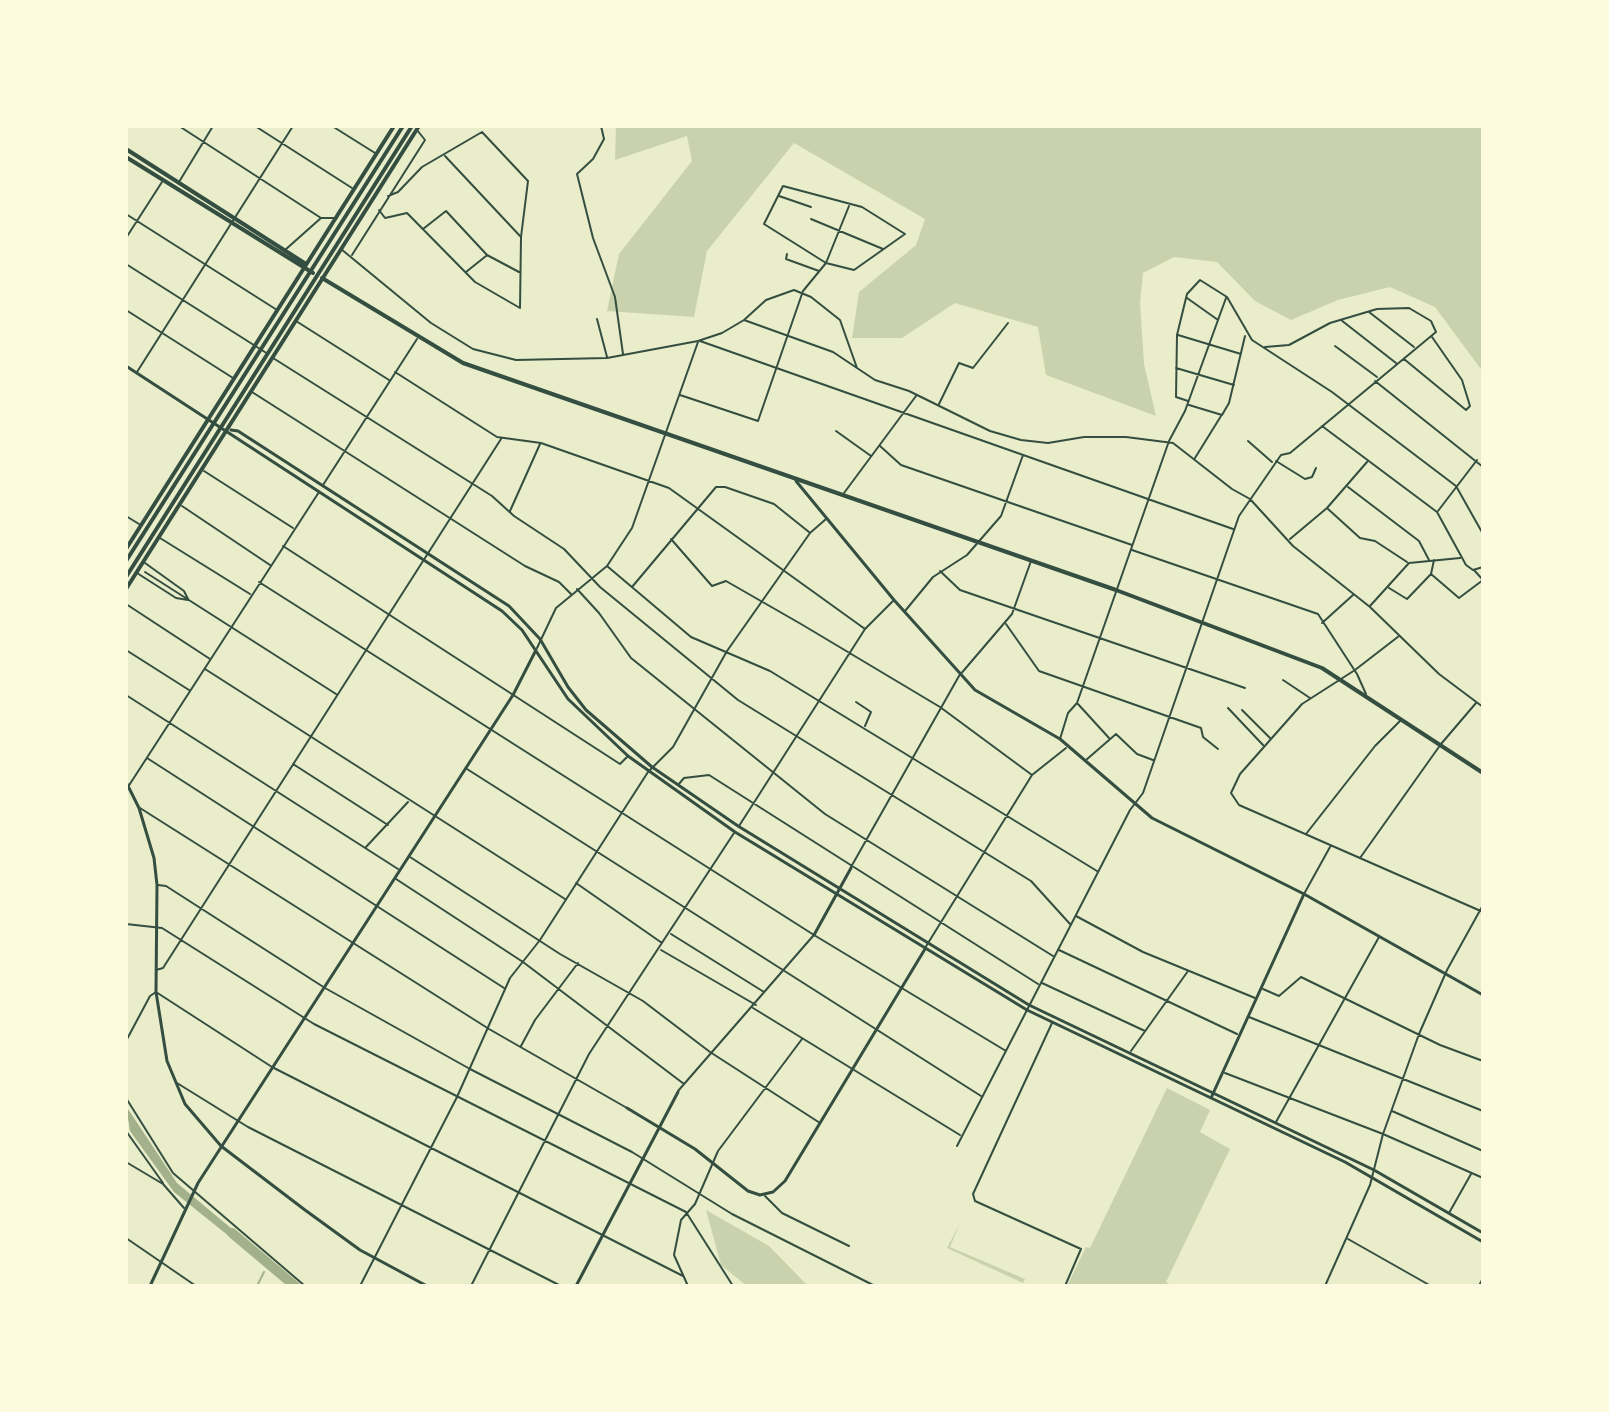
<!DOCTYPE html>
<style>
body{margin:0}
#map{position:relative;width:1609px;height:1412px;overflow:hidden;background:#e9edc9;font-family:"DM Sans",sans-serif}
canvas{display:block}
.frame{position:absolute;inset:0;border:128px solid #fefae0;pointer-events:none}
</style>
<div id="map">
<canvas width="1609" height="1412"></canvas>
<div class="frame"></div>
</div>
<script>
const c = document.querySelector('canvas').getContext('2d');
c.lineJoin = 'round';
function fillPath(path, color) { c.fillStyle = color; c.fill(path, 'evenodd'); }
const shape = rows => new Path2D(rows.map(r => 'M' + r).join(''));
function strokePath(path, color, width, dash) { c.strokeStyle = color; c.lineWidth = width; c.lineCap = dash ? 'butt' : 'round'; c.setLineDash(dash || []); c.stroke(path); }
fillPath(shape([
 [616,126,1483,126,1483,372,1435,307,1390,287,1338,300,1291,320,1255,301,1217,262,1174,257,1143,273,1140,303,1144,364,1156,416,1046,375,1038,327,955,303,902,338,852,338,859,292,916,245,925,219,794,143,707,251,694,317,607,311,619,254,692,161,687,136,615,160],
 [1167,1088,1210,1110,1200,1132,1230,1149,1166,1282,1172,1286,1067,1286,1086,1247,1090,1248],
 [706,1210,769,1246,808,1286,747,1286,721,1265],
 [960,1223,950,1247,1025,1279,1023,1283,947,1248]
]), '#cad2ad');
fillPath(shape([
 [126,1106,177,1183,244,1239,240,1245,174,1192,130,1131]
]), '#a3b18a');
strokePath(shape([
 [257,1286,264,1272]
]), '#a3b18a', 2);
strokePath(shape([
 [232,1233,295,1286]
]), '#a3b18a', 10);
strokePath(shape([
 [179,126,321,218],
 [255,126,352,188],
 [332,126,375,153],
 [601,126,604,139,593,159,577,174,593,238,615,297,623,354],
 [445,156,520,236],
 [179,182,213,126],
 [783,186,862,207,905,234,854,270,826,263,764,224,783,186],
 [779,196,811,207],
 [379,210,385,218,407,213,475,282,520,308,521,237,528,181,482,132,422,167,398,192,388,196],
 [126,214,277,310],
 [811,219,883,249],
 [423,229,446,211,487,255,519,272],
 [126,238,162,182],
 [341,249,431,323,473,349,516,360,607,358,698,341,722,333,744,320,766,300,794,290,811,297,840,320,857,368],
 [285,250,321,218,334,218],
 [787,254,786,259,819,271],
 [352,255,425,140,417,130],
 [126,264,268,354],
 [466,272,486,256],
 [1187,298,1218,320],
 [126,310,233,378],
 [1369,312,1414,347],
 [597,319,607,357],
 [744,320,833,352,875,380,909,391,990,431,1021,440,1048,443,1084,437,1126,437,1173,443,1232,489,1250,499,1293,546,1370,607,1439,674,1483,707],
 [1341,320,1396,363],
 [296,321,389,380],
 [1178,335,1241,354],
 [700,341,1233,529],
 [1335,346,1377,377],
 [273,358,492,496,514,516,564,549,600,587,738,700,1031,881,1070,924],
 [1404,359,1466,410,1470,406,1462,380,1432,337],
 [1176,368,1234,385],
 [137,372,293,126],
 [395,372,497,437,541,443,669,488,865,629],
 [1375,381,1483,467],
 [252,392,525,566,559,582,571,594],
 [680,395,758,421,803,291,826,263,849,206],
 [1188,401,1176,397,1177,335,1187,294,1200,280,1227,297,1252,340,1332,392,1456,486,1483,534],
 [939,404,959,363,973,368,1008,323],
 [1189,405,1222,415,1229,403,1245,336],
 [1322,426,1437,512,1466,565,1473,570,1483,567],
 [836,431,871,456],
 [1248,441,1272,462],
 [880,446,901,465,1132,545],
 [1195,458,1221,416],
 [1276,461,1305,479,1312,477,1316,468],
 [204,471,293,528],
 [323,485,417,339],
 [1348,487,1419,541,1429,560],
 [844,493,916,396],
 [182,506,270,565],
 [1328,509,1360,538,1375,541,1407,562],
 [510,511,540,444],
 [1438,511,1477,460],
 [126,516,139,524],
 [160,538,250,594],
 [671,539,712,586,726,581,801,624,940,707,1032,775],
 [1290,539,1327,508,1367,462],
 [283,546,620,764,627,757],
 [1132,550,1318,614,1357,674,1366,694],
 [145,563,184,591,188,599],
 [607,566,691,637,770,671,1097,871],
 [1474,570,1483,580],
 [940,571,960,590,1245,688],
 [145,572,336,694],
 [137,573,176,598,188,600],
 [1431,574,1459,598,1483,580],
 [259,582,814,935,1006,1051],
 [632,587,716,487,725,487,774,504,809,532],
 [1389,588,1407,599,1431,574,1434,560],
 [577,589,599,613,631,658,825,814,1053,956],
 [126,604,210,659],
 [1370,606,1409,563,1460,558],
 [905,611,933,577,967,555,1001,516,1023,455],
 [1322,623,1353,595],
 [1006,624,1039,671,1201,728,1203,737,1218,749],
 [1399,636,1355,670,1302,704,1240,774,1231,793,1239,805,1483,912],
 [537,648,556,608,607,566,632,528,698,342],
 [126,650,189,690],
 [205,669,565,899],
 [1283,680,1310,698],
 [126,695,398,869],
 [856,702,871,712,865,726],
 [1078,704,1109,738],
 [1228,708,1263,745],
 [1242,710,1270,738],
 [1060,739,1068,713,1077,703,1169,441,1185,411,1226,298],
 [147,758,504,988],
 [1086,760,1116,734,1137,754,1153,760],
 [293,764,388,825],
 [467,769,981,1096],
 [678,785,684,778,709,775,1038,984],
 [126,790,319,492],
 [140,808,489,1029,627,1108],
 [739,826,865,629,893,601],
 [1306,834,1375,746,1401,720],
 [366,847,408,802],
 [410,857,560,954,643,1001,710,1052,820,1123],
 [1360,858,1441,744,1476,703],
 [851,867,959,676,1012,614,1031,561],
 [396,879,523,962,684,1084],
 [576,883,662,943],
 [158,885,166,886,325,988,470,1069,632,1152,732,1214,875,1286],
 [1304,894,1330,847],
 [1076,916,1143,952,1255,998],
 [126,924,162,928,314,1024,686,1212,733,1286],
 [671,934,764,992],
 [925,948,1032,775,1066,748],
 [661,950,756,1005],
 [1059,950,1237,1034],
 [156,970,163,968,501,439],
 [1042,983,1145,1031],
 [1263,989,1279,996,1301,977,1440,1045,1483,1061],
 [753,1008,960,1135],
 [1249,1017,1483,1111],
 [1052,1023,973,1194,975,1201,1081,1249,1065,1286],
 [126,1041,150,996,156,992,272,1067,683,1276],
 [521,1046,535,1020,578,963],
 [1131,1051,1188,971],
 [1225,1073,1383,1134,1483,1178],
 [177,1083,248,1127,561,1286],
 [678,1091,813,936],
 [126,1098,173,1173,305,1286],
 [1392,1111,1483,1151],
 [1276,1122,1379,937],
 [126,1131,163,1183],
 [957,1146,1130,810,1143,793,1239,516,1281,455,1290,453,1436,332,1431,321,1409,308,1377,309,1330,323,1289,345,1265,347],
 [126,1162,163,1184,184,1208],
 [765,1196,782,1213,849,1246],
 [1449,1213,1471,1174],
 [126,1238,196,1286],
 [1348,1239,1431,1286],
 [360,1286,457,1097,510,978,540,940,648,772,673,747,727,651,810,533,826,519],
 [471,1286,589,1054,734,833],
 [688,1286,674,1255,681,1220,695,1204,718,1151,802,1039],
 [1325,1286,1370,1185,1383,1134,1419,1034,1447,970,1483,905],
 [1479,1286,1483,1278]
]), '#344e41', 2);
strokePath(shape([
 [126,366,502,611,522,630,568,699,628,756,735,832,1027,1010,1345,1162,1483,1242],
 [231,430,238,431,509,606,540,639,568,687,586,710,652,767,738,826,1029,1005,1374,1170,1483,1233],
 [814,935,851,868],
 [1211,1098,1304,894],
 [627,1108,695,1149,748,1191,760,1195,773,1192,785,1181,925,949],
 [150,1286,198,1183,513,695,536,650],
 [576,1286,678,1092]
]), '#344e41', 3);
strokePath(shape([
 [796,481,894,600,975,690,1060,739,1152,818,1304,894,1483,995],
 [126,782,139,808,154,858,157,885,156,992,167,1061,185,1104,221,1146,305,1210,360,1250,427,1286]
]), '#344e41', 3);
strokePath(shape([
 [322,278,463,363,1116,590,1322,668,1483,773]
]), '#344e41', 4);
strokePath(shape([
 [126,149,306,264],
 [126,157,313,273],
 [126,549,394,126],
 [126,561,403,126],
 [126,577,412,126],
 [126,589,419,126]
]), '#344e41', 4);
</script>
